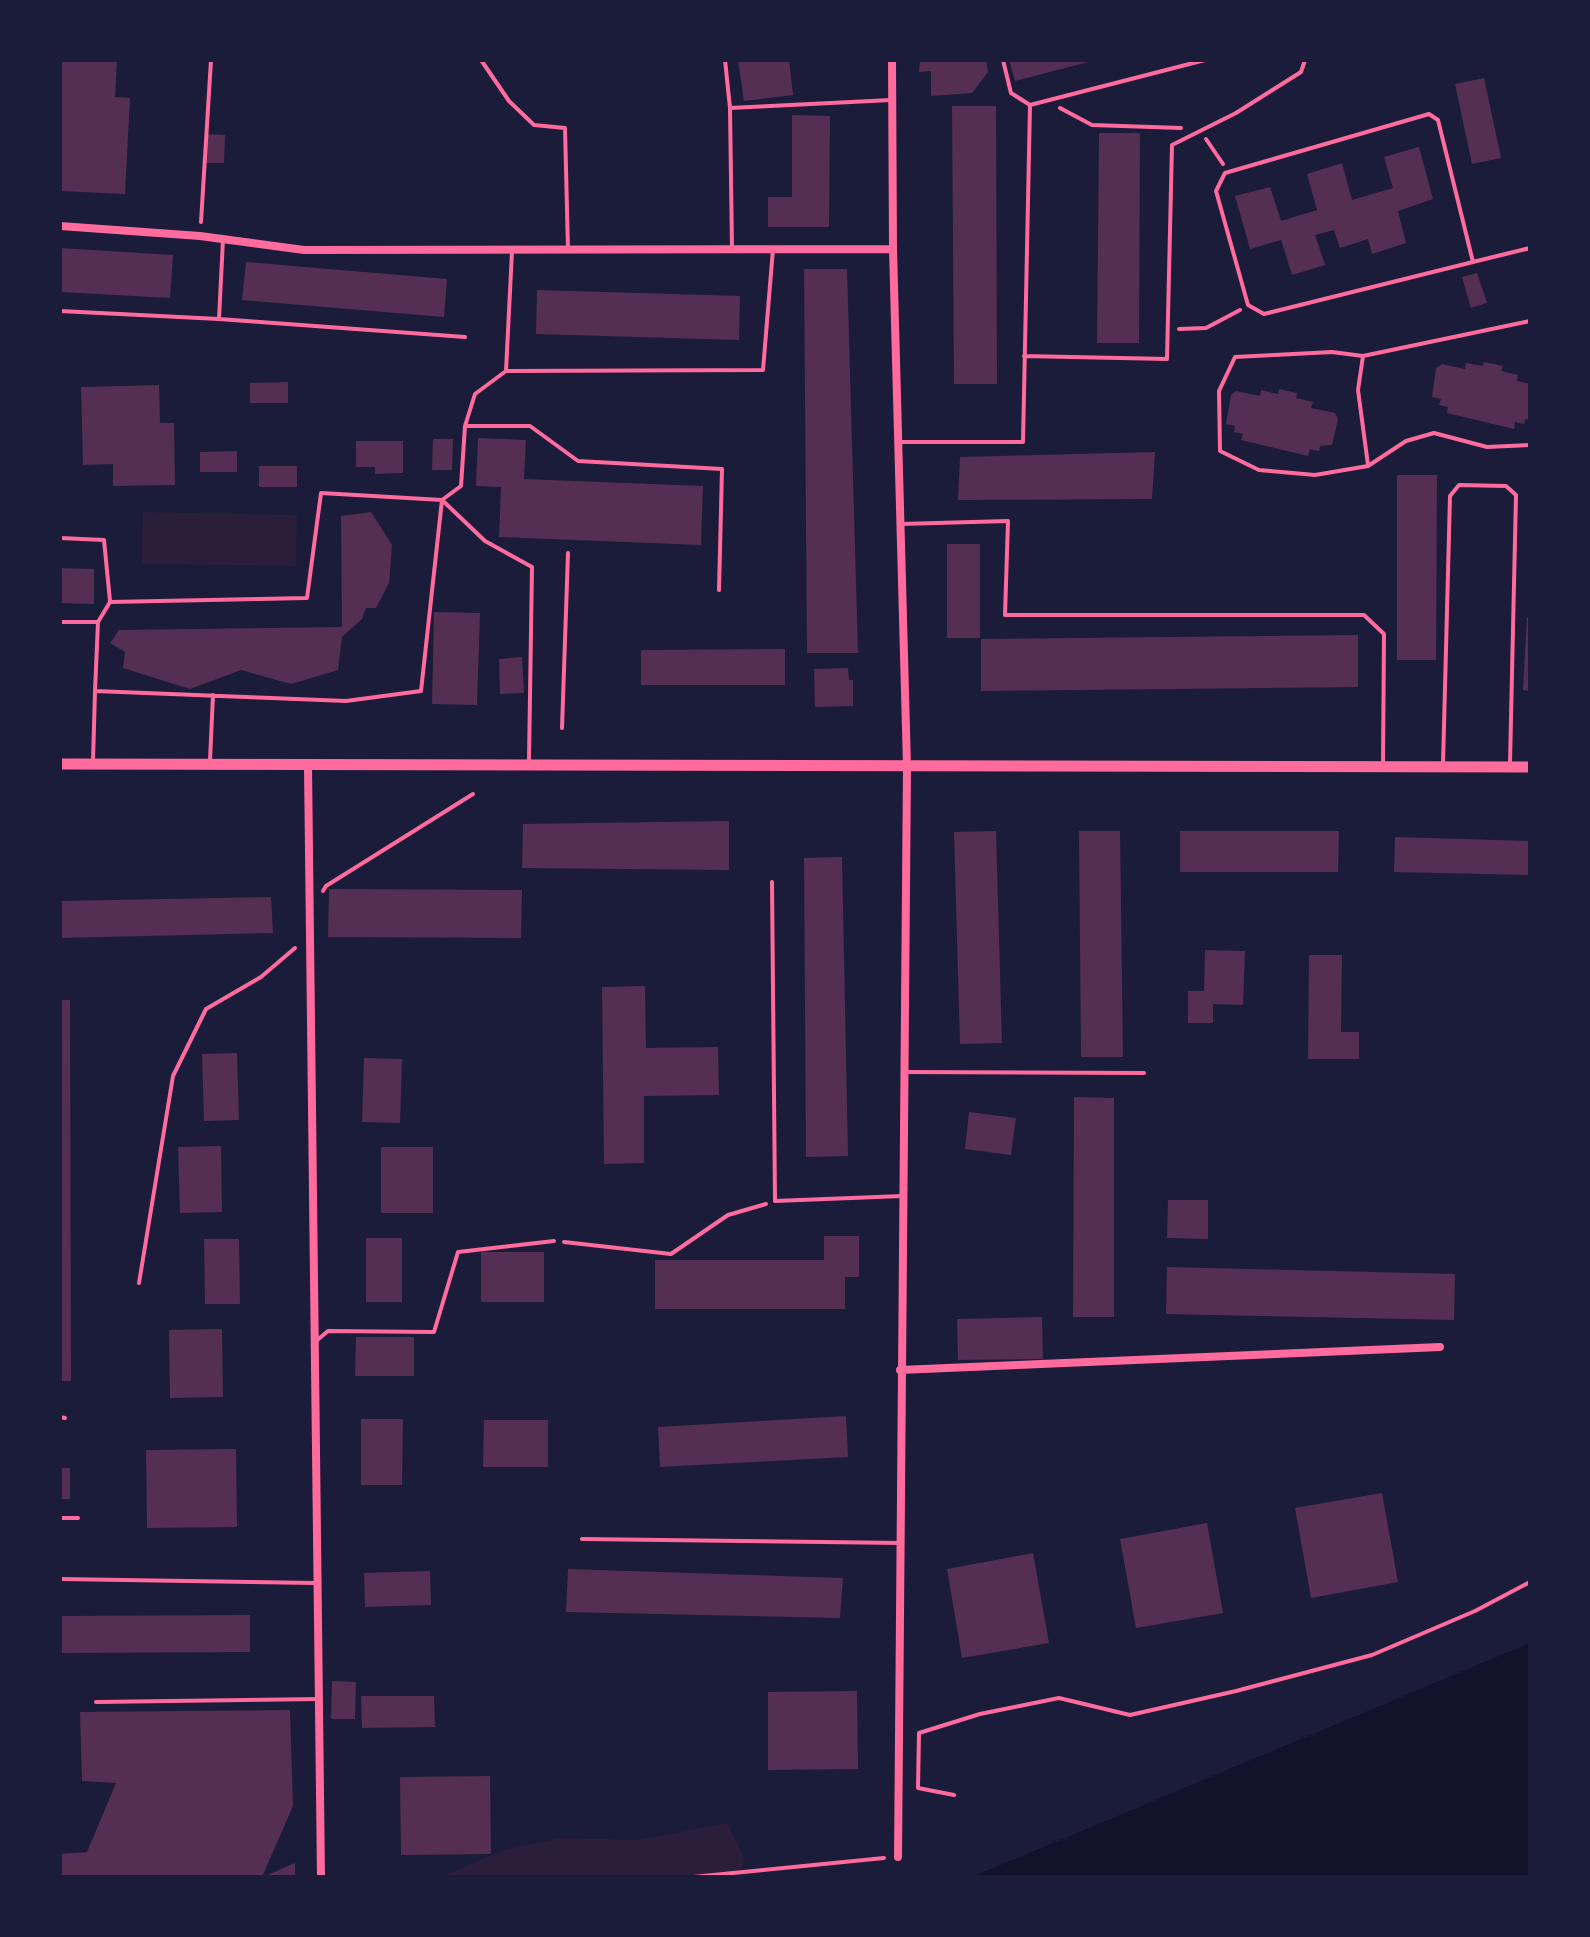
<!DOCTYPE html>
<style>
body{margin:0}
#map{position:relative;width:1590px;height:1937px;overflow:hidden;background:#1b1b3a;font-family:Spectral,serif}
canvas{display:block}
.frame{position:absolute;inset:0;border:62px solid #1b1b3a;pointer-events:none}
</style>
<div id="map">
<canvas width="1590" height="1937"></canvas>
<div class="frame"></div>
</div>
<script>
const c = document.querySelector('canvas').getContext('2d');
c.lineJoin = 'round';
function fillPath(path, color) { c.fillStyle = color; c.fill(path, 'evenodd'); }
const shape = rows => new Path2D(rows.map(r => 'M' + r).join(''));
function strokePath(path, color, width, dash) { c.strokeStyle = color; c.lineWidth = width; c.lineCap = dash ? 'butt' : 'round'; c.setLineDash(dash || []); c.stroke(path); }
fillPath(shape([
 [143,512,297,515,296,566,142,564],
 [727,1823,745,1859,737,1877,441,1877,503,1850,561,1838,639,1840]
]), '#2a1e3b');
fillPath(shape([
 [1530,1643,1530,1877,972,1877]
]), '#12122b');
fillPath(shape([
 [60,60,117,60,115,97,130,98,125,194,60,191],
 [738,60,789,60,793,95,744,101],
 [920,60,986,60,988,72,972,93,931,96,931,71,919,72],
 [1009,60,1091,60,1092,61,1015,81],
 [1484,78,1501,158,1472,164,1455,84],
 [952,106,996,106,997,384,954,384],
 [792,115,830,116,829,227,768,227,768,197,792,197],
 [1099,133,1140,133,1139,343,1097,343],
 [206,134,225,135,224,163,204,163],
 [1419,147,1433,199,1398,211,1406,243,1372,254,1368,239,1340,248,1334,230,1315,235,1325,265,1292,275,1281,240,1250,249,1235,196,1270,187,1281,221,1317,210,1307,174,1342,163,1352,200,1393,188,1384,157],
 [60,248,173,255,170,298,60,292],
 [246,262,447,279,444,317,242,300],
 [804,269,847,269,858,653,807,653],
 [1477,273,1487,303,1471,308,1462,277],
 [537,290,740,296,739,340,536,334],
 [1484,362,1503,366,1501,371,1518,375,1517,381,1530,384,1530,420,1525,419,1524,424,1515,422,1514,429,1447,413,1448,407,1439,405,1441,399,1432,397,1436,368,1442,364,1465,369,1466,363,1483,366],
 [288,382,288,403,250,403,250,383],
 [159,385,160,423,174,423,175,485,113,486,113,464,83,465,81,387],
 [1279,389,1297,393,1296,398,1313,402,1311,408,1335,413,1338,419,1332,445,1320,446,1319,451,1310,449,1308,456,1241,440,1243,434,1234,432,1235,426,1226,424,1231,395,1236,391,1260,396,1261,390,1278,394],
 [478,438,526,440,524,479,703,486,701,545,499,537,501,487,476,486],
 [433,439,453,439,452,470,432,470],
 [356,441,403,441,403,473,375,474,375,467,356,467],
 [237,451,237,472,200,472,200,452],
 [1155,452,1152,499,958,500,960,457],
 [259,466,297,466,297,487,259,487],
 [1397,475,1437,475,1436,660,1397,660],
 [371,512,392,545,389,583,376,608,366,608,362,619,342,637,338,670,291,684,241,670,190,689,123,668,125,652,110,643,119,630,342,627,341,516],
 [947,544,980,544,980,638,947,638],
 [60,568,94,569,94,604,60,603],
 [434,612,480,613,477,705,432,704],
 [1527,617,1530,617,1530,691,1523,690],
 [1358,635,1358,687,981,691,981,639],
 [785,649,785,685,641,685,641,650],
 [522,657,524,693,500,694,499,659],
 [848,668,849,680,853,680,853,706,815,707,814,669],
 [729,821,729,870,522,868,523,824],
 [996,831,1002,1043,960,1044,954,832],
 [1079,831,1120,831,1123,1057,1081,1057],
 [1180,831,1339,831,1338,872,1180,872],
 [1395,837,1530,841,1530,875,1394,872],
 [842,857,848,1156,806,1157,804,858],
 [329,889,522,890,521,938,328,937],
 [271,897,273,933,60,938,60,901],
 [1205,950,1245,951,1243,1005,1213,1004,1213,1023,1188,1023,1188,991,1204,991],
 [1309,955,1342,955,1341,1032,1359,1032,1359,1059,1308,1059],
 [645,986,646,1048,718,1047,719,1095,644,1096,644,1163,604,1164,602,987],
 [60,1000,70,1000,71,1381,60,1381],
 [237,1053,239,1120,204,1121,202,1054],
 [364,1058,402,1059,400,1123,362,1122],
 [1074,1097,1114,1098,1114,1317,1073,1317],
 [969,1112,1016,1118,1011,1155,965,1149],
 [221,1146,222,1212,180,1213,178,1147],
 [381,1147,433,1147,433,1213,381,1213],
 [1168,1200,1208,1200,1208,1239,1167,1238],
 [824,1236,859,1236,859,1277,845,1277,845,1309,655,1309,655,1260,824,1260],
 [366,1238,402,1238,402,1302,366,1302],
 [204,1239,239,1239,240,1304,205,1304],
 [481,1252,544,1252,544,1302,481,1302],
 [1167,1267,1455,1274,1454,1320,1166,1314],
 [1042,1317,1043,1359,958,1360,957,1319],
 [222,1329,223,1397,170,1398,169,1330],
 [356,1337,414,1337,414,1376,355,1376],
 [846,1416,848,1457,660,1467,658,1427],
 [361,1419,403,1419,402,1485,361,1485],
 [484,1420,548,1420,548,1467,483,1467],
 [236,1449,237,1527,147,1528,146,1450],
 [60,1468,70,1468,70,1499,60,1499],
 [1382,1493,1398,1582,1311,1598,1295,1508],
 [1207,1523,1223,1613,1136,1628,1120,1539],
 [1033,1553,1049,1643,962,1658,947,1569],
 [568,1569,843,1578,840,1618,566,1612],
 [430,1571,431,1605,365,1607,364,1573],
 [250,1615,250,1652,60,1653,60,1616],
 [332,1681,356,1682,355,1719,331,1719],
 [857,1691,858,1769,768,1770,768,1692],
 [361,1696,434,1696,435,1727,362,1728],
 [290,1710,293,1806,262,1877,60,1877,60,1854,87,1852,116,1783,82,1781,80,1712],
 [490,1776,491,1854,401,1855,400,1777],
 [295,1863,295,1877,263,1877]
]), '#542f53');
strokePath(shape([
 [1060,108,1092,125,1181,128],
 [1206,139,1223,164],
 [201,222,211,60],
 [1179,329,1206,328,1240,310],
 [562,728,568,553],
 [323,891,326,886,473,794],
 [564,1242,671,1254,728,1215,766,1204],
 [139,1283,173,1076,206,1009,261,977,295,948],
 [60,1417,65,1418],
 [954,1795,918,1788,919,1733,980,1714,1059,1698,1130,1715,1236,1691,1372,1655,1475,1611,1530,1582],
 [693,1877,884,1858]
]), '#ff6b9d', 4);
strokePath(shape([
 [481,60,509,101,534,125,565,128,568,250],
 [725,60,730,108,732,249],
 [1030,105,1205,60],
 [730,108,891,100],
 [223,239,219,319,465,337],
 [512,251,506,371,763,370,773,249],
 [1473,262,1438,120,1429,114,1225,173,1216,191,1248,305,1264,314,1485,259,1530,248],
 [60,311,219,319],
 [1530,321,1363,356,1332,352,1235,357,1219,391,1220,451,1259,470,1315,475,1368,466,1406,441,1434,433,1487,447,1530,445],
 [1024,356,1167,359,1172,145,1236,113,1301,72,1305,60],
 [1363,356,1358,390,1368,465],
 [465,426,530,426,578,461,722,469,719,590],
 [900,442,1023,442,1030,105,1011,93,1003,60],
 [901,524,1008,521,1005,615,1364,615,1384,634,1383,766],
 [60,538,104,540,110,601],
 [60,622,98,622,95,691,346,701,421,691,442,500,461,486,465,426,475,394,506,371],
 [98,622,110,602,307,598,321,493,442,500,485,541,532,567,529,760],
 [210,760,213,695],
 [93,761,95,691],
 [1443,764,1450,496,1459,485,1506,486,1516,495,1510,763],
 [772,882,775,1201,902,1196],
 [904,1072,1144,1073],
 [315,1342,328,1331,434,1332,458,1252,554,1241],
 [60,1518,78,1518],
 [582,1539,902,1543],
 [60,1579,315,1583],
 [96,1702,320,1699]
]), '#ff6b9d', 4);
strokePath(shape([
 [892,60,893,249,907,766,898,1857],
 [60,226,200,236,304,250,893,249],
 [308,766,321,1877],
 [900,1370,1440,1347]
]), '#ff6b9d', 8);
strokePath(shape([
 [60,764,1530,767]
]), '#ff6b9d', 11);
</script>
